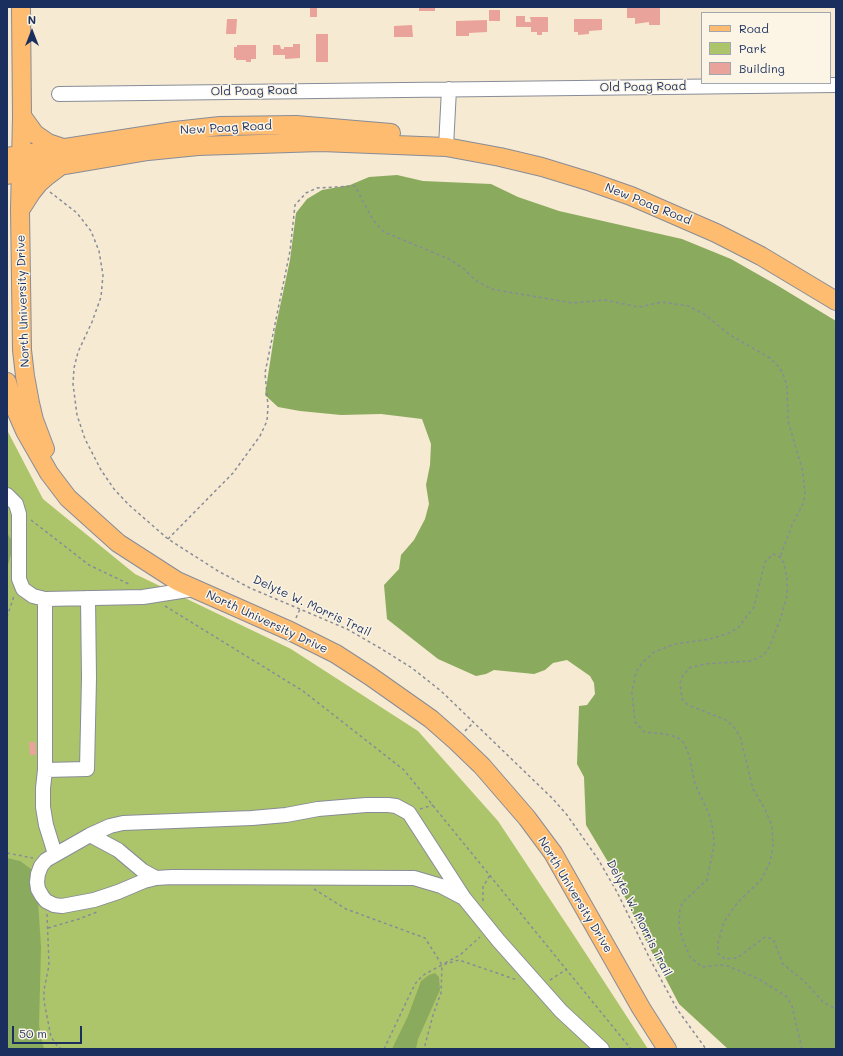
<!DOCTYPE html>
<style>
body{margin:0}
#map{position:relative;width:843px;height:1056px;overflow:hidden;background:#f6ead2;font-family:Mali,sans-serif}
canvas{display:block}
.frame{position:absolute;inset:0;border:8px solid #1b2f5e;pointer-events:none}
.legend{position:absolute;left:701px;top:12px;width:130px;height:72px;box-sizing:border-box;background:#fcf5e5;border:1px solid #a2a6af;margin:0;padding:5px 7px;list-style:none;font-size:12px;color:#1b2f5e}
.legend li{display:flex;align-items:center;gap:8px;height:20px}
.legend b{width:20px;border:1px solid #a2a6af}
.north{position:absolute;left:12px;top:12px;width:40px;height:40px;-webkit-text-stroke:3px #fcf5e5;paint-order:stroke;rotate:0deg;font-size:11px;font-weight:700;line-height:16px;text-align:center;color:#1b2f5e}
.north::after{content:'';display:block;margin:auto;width:14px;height:18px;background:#1b2f5e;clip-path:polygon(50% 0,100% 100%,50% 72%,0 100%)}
.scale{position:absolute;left:12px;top:1026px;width:70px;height:18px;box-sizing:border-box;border:2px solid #1b2f5e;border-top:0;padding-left:5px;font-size:12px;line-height:14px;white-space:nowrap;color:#1b2f5e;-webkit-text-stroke:3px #fcf5e5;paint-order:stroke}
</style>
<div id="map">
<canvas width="843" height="1056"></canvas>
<div class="frame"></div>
<ul class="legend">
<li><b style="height:5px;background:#fdbc6f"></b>Road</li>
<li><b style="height:11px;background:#adc56a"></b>Park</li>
<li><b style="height:11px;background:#eaa39b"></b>Building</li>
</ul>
<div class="north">N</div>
<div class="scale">50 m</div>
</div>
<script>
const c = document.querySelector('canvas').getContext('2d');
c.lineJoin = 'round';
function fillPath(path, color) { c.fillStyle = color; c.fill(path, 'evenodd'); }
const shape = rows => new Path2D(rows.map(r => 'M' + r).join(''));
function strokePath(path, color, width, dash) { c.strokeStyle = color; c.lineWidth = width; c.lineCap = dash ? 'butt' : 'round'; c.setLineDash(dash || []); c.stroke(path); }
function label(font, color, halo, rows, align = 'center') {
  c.font = font + ' Mali,sans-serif'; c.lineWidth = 3; c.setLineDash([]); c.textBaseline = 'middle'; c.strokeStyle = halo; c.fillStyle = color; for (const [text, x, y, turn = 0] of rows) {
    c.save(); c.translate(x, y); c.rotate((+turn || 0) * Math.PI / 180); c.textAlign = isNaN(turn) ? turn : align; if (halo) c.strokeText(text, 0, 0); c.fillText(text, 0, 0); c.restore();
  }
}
fillPath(shape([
 [7,430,43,499,135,574,291,649,418,731,498,821,575,937,648,1049,33,1049,7,868]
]), '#adc56a');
fillPath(shape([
 [397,175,423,181,491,184,518,197,559,211,682,239,731,259,775,284,836,321,836,1049,728,1049,679,1004,645,939,608,862,586,825,584,777,577,764,579,706,587,705,595,694,594,683,590,676,567,660,553,663,545,670,534,674,494,670,486,674,476,676,438,659,387,619,384,585,399,569,401,555,414,540,425,519,429,504,426,485,430,465,431,444,422,419,381,414,341,415,300,411,278,407,265,395,275,330,290,260,296,213,307,199,322,190,350,185,369,177],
 [7,533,14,544,7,568],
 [7,858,20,861,31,869,38,901,41,947,39,1026,44,1049,7,1049],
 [435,973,439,977,440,990,418,1039,416,1049,392,1049,408,1016,421,981,429,975]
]), '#8aaa5e');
fillPath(shape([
 [310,7,317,7,317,17,310,17],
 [419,7,435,7,435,11,419,11],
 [636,7,660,7,660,25,649,25,649,22,635,24,635,18,627,18,627,8,636,8],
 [489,10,500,10,500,21,489,21],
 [516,16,525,16,525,22,531,22,530,17,548,17,548,32,542,32,542,35,537,35,537,32,531,32,531,27,516,27],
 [227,19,237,19,236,34,226,34],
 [574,19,602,19,602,30,589,31,589,34,578,35,578,32,574,32],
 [487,20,487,32,469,33,469,36,456,36,456,21],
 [412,25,413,37,394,37,394,26],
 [316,34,328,34,328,62,316,62],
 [293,44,300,44,300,58,285,59,285,55,273,55,273,45,280,45,281,49,284,49,284,47,293,47],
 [237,45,256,45,256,59,251,59,251,62,246,62,246,60,236,60,236,58,234,58,234,47,237,47],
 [29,742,35,742,36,755,30,755]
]), '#eaa39b');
const minor = shape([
 [59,94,836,85],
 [446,147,449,89],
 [7,495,16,504,19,514,19,579,23,589,33,596,45,599],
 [45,770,87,769,89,678,88,598],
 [90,835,110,826,123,823,252,818,286,815,318,809,366,805,388,805,396,806,409,813,464,898,498,940,561,1011,602,1049],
 [55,854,46,825,43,807,43,788,45,770,45,599,143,597,194,589],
 [156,878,144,881,118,892,94,900,62,906,54,905,46,901,42,896,38,889,37,882,38,874,41,866,46,860,90,835,118,850,143,871,156,878,172,877,414,878,441,886,462,897]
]);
const major = shape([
 [21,7,22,116,20,210,22,350,25,376,30,403,34,420,45,449],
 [22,116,35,134,48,143,63,148],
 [7,157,175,131,220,126,296,125,391,133],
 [7,175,148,151,198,146,321,142,446,147,500,157,542,167,591,182,631,196,716,233,761,256,836,301],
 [20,210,31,193,39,183,47,176,59,167],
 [7,382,14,406,25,431,49,473,68,498,118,543,177,581,290,631,336,654,370,676,431,719,456,741,482,766,527,818,553,853,641,1008,667,1049]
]);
strokePath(minor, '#888c98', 16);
strokePath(major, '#888c98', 20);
strokePath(shape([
 [50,192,77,213,91,231,99,251,103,275,101,297,92,322,78,352,74,368,73,384,77,415,85,439,101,470,114,489,129,505,168,539,218,571,250,588,347,629,380,648,412,668,441,691,552,798,567,815,598,859,617,892,651,961,677,1009,706,1049],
 [31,520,89,565,131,585],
 [168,539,233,473,260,436,267,421,268,406,265,373,290,251,295,205,306,193,317,188,355,186,373,220,384,232,449,259,464,269,475,280,491,289,572,303,605,300,639,307,662,302,688,306,704,314,730,335,770,358,780,368,784,376,787,386,788,421,803,472,805,494,803,504,792,525,780,557],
 [165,606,303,691,404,770,631,1049],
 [7,617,14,596],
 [296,618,300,609],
 [465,731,474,722],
 [420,809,433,805],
 [7,853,33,858],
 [314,889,346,909,425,938,442,965,459,960,517,980],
 [483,901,483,887,490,875],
 [47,914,49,965,44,990,44,1001,51,1037,58,1047,62,1049],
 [48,928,79,919,97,912],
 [445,963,460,955,480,937],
 [550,980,567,969],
 [384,1049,412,990,417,981,425,974,442,965,441,993,433,1015,424,1049],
 [802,1049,792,1006,787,997,759,979,728,966,721,965,702,967,690,957,682,938,679,925,680,908,683,902,707,880,714,845,713,830,709,814,695,784,689,755,684,743,677,737,665,734,644,732,635,722,632,693,636,672,642,663,654,652,675,644,710,639,727,634,738,628,754,607,765,562,773,554,780,557,784,563,787,579,787,595,782,614,770,646,764,655,751,661,704,664,689,668,682,677,680,683,682,699,688,705,726,720,734,727,740,736,753,789,765,809,772,826,773,847,770,862,761,880,738,902,724,922,718,943,718,953,725,959,737,958,765,937,773,939,783,964,805,982,823,1002,836,1009]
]), '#888c98', 1.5, [3, 3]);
strokePath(minor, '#fff', 14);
strokePath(major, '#fdbc6f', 18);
label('12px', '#1b2f5e', '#fcf5e5', [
 ["Old Poag Road",643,87,-1],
 ["Old Poag Road",254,91,-1],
 ["New Poag Road",226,128,-3],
 ["New Poag Road",648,204,22],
 ["North University Drive",23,301,-92],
 ["Delyte W. Morris Trail",312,606,25],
 ["North University Drive",267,622,25],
 ["North University Drive",575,895,59],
 ["Delyte W. Morris Trail",639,918,63]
]);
</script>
